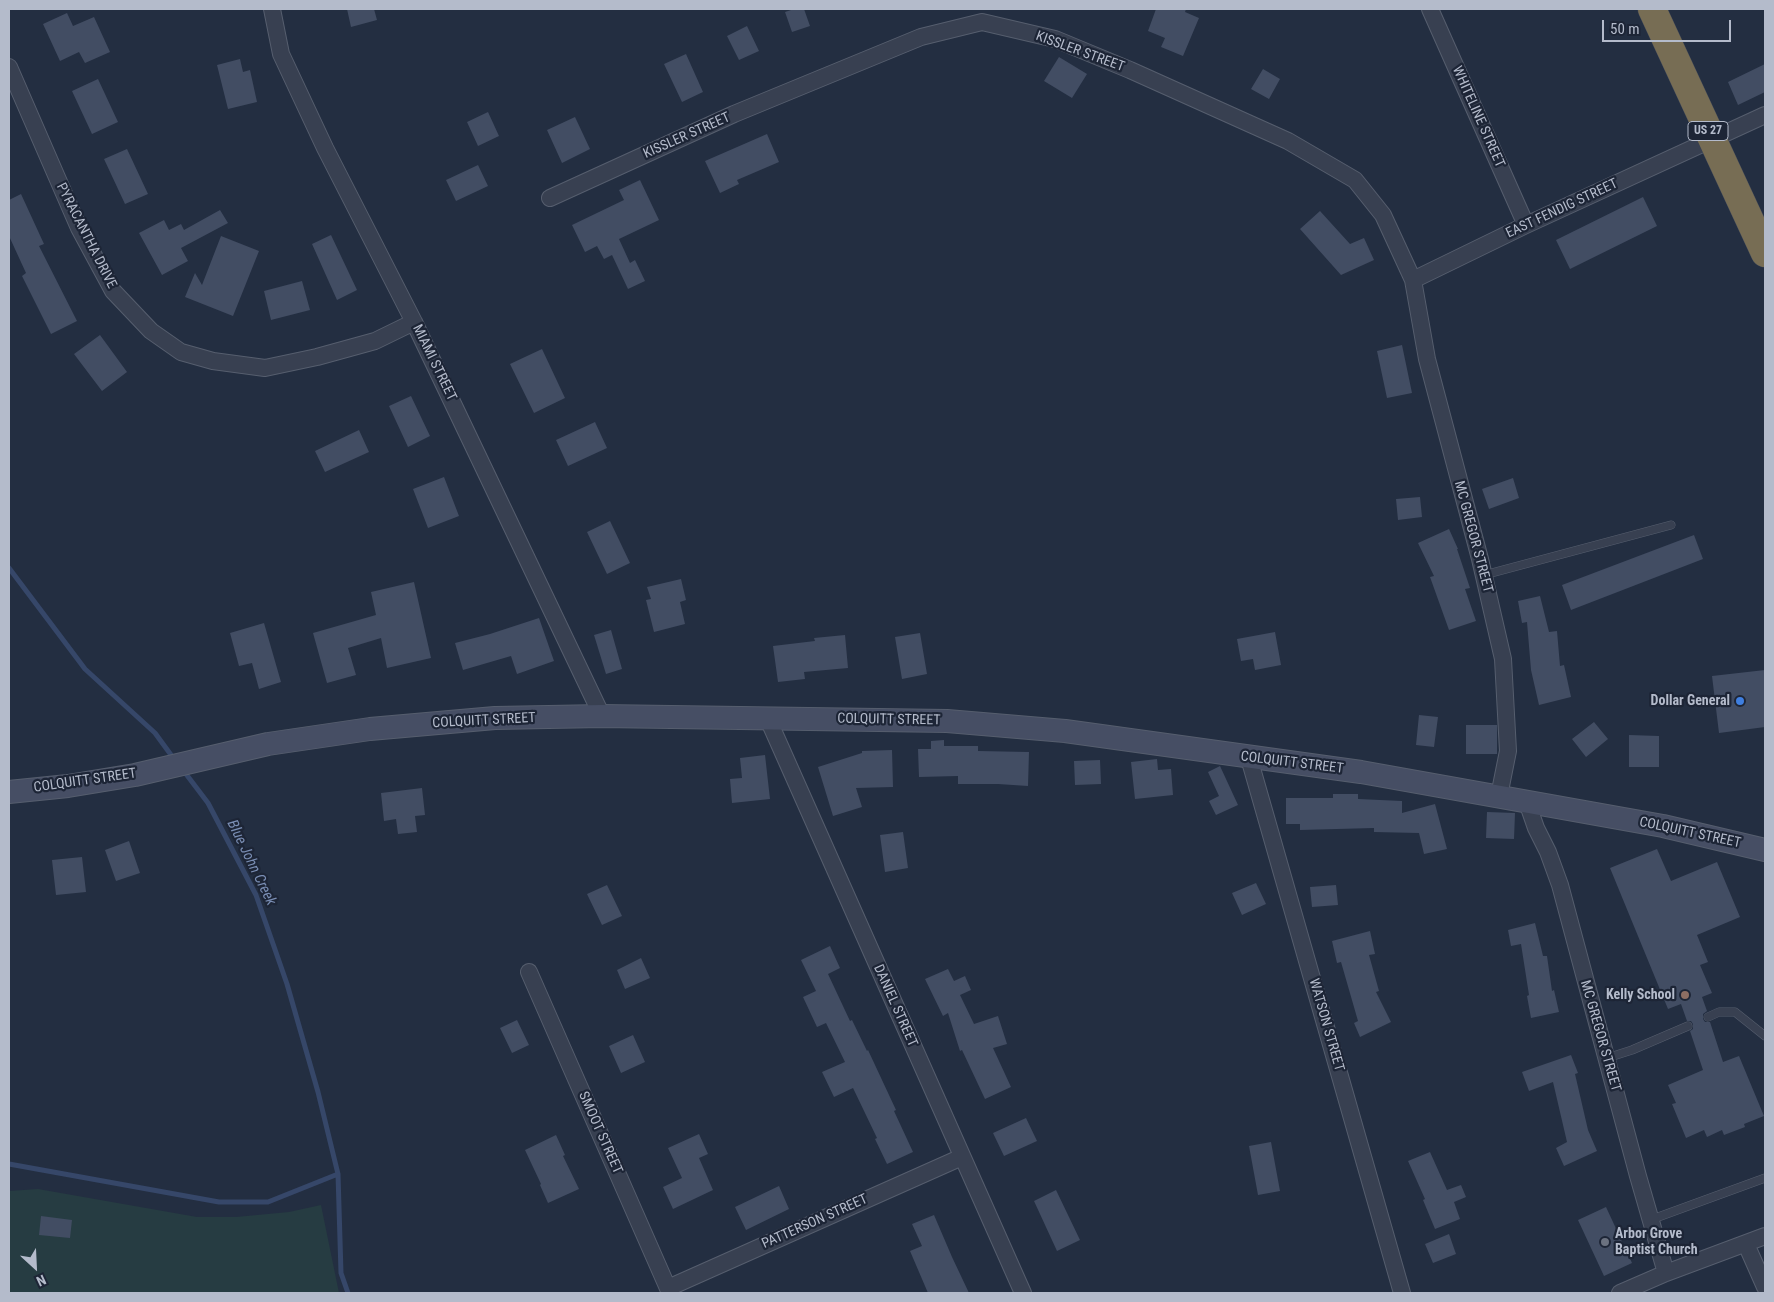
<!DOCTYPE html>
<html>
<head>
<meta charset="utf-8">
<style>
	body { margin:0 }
	#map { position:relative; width:1774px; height:1302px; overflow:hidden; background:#232e41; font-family:"Roboto Condensed",sans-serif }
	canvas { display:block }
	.frame { position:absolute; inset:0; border:10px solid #b4bbcb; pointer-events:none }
	.north { position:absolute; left:10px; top:1242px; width:50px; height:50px; -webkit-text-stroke:4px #1d2536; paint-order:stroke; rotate:155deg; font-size:14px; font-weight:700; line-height:20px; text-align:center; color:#b4bbcb }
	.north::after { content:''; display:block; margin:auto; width:18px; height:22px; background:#b4bbcb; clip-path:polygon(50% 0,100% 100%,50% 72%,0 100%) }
	.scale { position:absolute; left:1602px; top:20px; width:129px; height:22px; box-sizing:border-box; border:2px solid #b4bbcb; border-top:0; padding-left:6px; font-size:15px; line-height:18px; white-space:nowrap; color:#b4bbcb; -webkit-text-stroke:4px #1d2536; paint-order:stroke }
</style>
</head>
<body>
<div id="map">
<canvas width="1774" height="1302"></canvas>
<div class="frame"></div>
<div class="north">N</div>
<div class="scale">50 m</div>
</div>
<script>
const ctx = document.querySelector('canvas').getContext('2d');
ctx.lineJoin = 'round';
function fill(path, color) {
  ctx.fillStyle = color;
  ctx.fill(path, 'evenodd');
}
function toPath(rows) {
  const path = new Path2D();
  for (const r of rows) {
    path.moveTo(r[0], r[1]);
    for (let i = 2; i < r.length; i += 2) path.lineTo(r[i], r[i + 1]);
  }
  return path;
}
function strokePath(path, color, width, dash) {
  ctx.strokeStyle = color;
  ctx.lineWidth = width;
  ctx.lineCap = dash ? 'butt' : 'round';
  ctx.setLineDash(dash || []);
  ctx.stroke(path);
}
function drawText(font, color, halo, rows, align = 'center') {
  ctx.font = font + ' "Roboto Condensed",sans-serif';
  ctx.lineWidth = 4.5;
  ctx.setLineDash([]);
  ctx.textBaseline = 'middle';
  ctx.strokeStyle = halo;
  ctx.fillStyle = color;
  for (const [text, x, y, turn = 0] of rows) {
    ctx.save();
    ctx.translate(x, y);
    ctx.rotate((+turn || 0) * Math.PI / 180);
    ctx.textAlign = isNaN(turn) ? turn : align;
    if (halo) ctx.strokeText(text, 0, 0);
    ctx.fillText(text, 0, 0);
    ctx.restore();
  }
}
fill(toPath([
	[38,1189,197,1217,236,1217,289,1212,321,1205,339,1293,9,1293,9,1191]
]), '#263c42');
strokePath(toPath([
	[9,568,85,669,155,733,174,759],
	[183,770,208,803,256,895,287,984,318,1092,338,1174,341,1273,348,1293],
	[9,1164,219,1202,268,1202,338,1174]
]), '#364769', 5);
fill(toPath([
	[347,9,374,9,377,20,351,27],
	[794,9,804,9,810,26,792,32,785,12],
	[1156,9,1186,9,1185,12,1199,18,1183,56,1161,47,1165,38,1148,31],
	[67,13,73,26,94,17,110,52,85,63,79,52,60,61,43,24],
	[747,26,759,51,739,60,727,36],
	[686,54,703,92,682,102,664,64],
	[1059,57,1087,74,1072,98,1044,81],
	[240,59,243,72,250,70,257,102,228,109,217,65],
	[1765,64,1765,92,1738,105,1728,82],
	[1263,69,1280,79,1269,99,1251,89],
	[98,79,118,122,92,134,72,91],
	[488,112,499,136,478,146,467,122],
	[575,117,590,149,562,163,547,130],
	[767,134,779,162,737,180,739,184,720,193,705,161],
	[127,149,148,194,125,204,104,159],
	[478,165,488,186,456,201,446,180],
	[640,180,659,220,619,239,630,263,635,260,645,281,628,289,612,255,604,259,597,246,585,252,572,225,624,200,619,190],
	[21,194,44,244,39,246,77,321,51,334,22,276,26,273,9,236,9,200],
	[1643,197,1657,226,1570,269,1556,240],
	[220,210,228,223,181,248,188,261,162,275,139,233,164,220,169,230,181,224,184,230],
	[1320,211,1350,244,1364,238,1374,260,1341,275,1300,229],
	[331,235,357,290,337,300,312,244],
	[221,236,259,251,233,316,185,297,195,273,202,285],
	[302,281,310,310,271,320,264,291],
	[100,335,127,372,102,391,74,354],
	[1402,345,1412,393,1387,398,1377,351],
	[542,349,565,398,534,413,510,364],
	[411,396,430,436,408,447,389,406],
	[595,422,607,448,568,466,556,440],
	[359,430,369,452,325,472,315,451],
	[444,477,459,516,428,528,413,489],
	[1513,478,1519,498,1489,509,1482,489],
	[1420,497,1422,517,1398,520,1396,499],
	[610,521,630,563,607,574,587,532],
	[1449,529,1458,549,1457,549,1470,588,1465,589,1476,621,1449,630,1430,577,1434,576,1418,543],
	[1694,535,1703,559,1571,610,1562,585],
	[681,579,686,600,680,602,685,624,654,632,646,600,651,599,647,587],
	[414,582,431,658,387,668,381,638,348,648,356,675,327,683,313,633,376,615,371,592],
	[1540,596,1549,632,1557,631,1560,666,1564,665,1571,697,1539,705,1531,670,1527,622,1522,623,1518,601],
	[539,618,554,661,517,674,511,656,463,670,455,643,490,634],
	[264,623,281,682,259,689,252,663,239,666,230,633],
	[611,630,622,669,606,674,594,635],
	[1275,632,1281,665,1255,670,1253,659,1241,661,1237,639],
	[920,633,927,674,902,679,895,637],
	[845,635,848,668,804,672,805,679,778,682,773,646,815,641,814,638],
	[1765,670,1765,727,1719,733,1712,676],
	[1419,715,1438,717,1434,747,1416,745],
	[1594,722,1608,739,1586,757,1572,739],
	[1466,725,1497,725,1497,754,1466,754],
	[1629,735,1659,736,1659,767,1629,767],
	[944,740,944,746,978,746,978,751,1029,752,1028,786,998,784,958,784,958,776,919,777,918,749,931,749,931,741],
	[892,750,893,787,856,788,862,807,833,816,818,767,862,753,862,751],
	[765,755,770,799,732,803,730,779,742,778,740,758],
	[1157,759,1158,770,1171,769,1173,795,1135,799,1131,762],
	[1100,760,1101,784,1075,785,1074,761],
	[1220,766,1238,805,1216,815,1209,801,1219,796,1208,772],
	[422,788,425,815,415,816,417,832,398,834,396,819,384,821,381,793],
	[1333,794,1358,794,1358,799,1402,801,1402,813,1435,804,1447,849,1424,854,1419,833,1374,832,1374,828,1300,830,1300,824,1286,824,1286,798,1333,798],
	[1487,812,1515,813,1514,839,1486,838],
	[903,832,908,868,885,872,880,835],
	[129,841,140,873,116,881,105,850],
	[1657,849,1671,881,1717,862,1740,917,1697,935,1708,962,1700,965,1712,993,1702,997,1707,1011,1703,1014,1703,1019,1705,1022,1710,1022,1723,1062,1739,1056,1764,1116,1744,1124,1745,1127,1724,1135,1722,1130,1707,1137,1704,1130,1686,1138,1672,1104,1676,1103,1668,1085,1703,1070,1690,1031,1693,1029,1693,1024,1691,1021,1687,1021,1681,1004,1668,1009,1610,868],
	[82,857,86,892,56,895,52,860],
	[1256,883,1266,904,1242,915,1232,893],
	[607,885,622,916,602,925,587,894],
	[1336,885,1338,905,1312,907,1310,887],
	[1535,923,1543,956,1547,956,1552,991,1554,990,1559,1012,1531,1018,1527,996,1529,995,1521,944,1511,946,1508,930],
	[1370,931,1375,954,1369,955,1379,991,1376,992,1391,1022,1360,1037,1354,1023,1358,1021,1341,962,1337,963,1332,941],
	[830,946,840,968,828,974,850,1021,852,1020,867,1051,868,1050,896,1110,894,1111,913,1152,887,1164,875,1139,877,1138,853,1088,834,1097,822,1072,845,1062,826,1023,817,1027,803,997,816,991,801,960],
	[641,958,650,978,625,989,617,970],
	[948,969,954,981,965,976,971,990,960,995,974,1024,998,1016,1007,1044,993,1048,1011,1087,985,1099,962,1050,960,1051,948,1013,943,1016,925,979],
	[517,1020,529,1045,512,1053,500,1028],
	[633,1035,645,1062,621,1073,609,1046],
	[1571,1055,1578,1073,1575,1074,1588,1130,1597,1151,1564,1166,1556,1148,1567,1142,1553,1082,1529,1091,1522,1072],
	[1026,1118,1037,1141,1004,1156,993,1133],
	[699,1134,708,1154,699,1158,713,1190,673,1209,663,1187,682,1178,668,1148],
	[556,1135,565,1155,563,1156,579,1189,548,1203,540,1185,541,1184,525,1150],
	[1271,1142,1280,1191,1258,1195,1249,1146],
	[1430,1152,1447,1190,1461,1185,1466,1197,1454,1202,1460,1219,1435,1229,1423,1200,1425,1199,1408,1161],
	[779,1186,789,1209,746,1230,735,1207],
	[1056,1190,1080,1240,1057,1251,1034,1201],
	[1606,1207,1632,1263,1604,1276,1578,1220],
	[934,1215,952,1257,969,1293,928,1293,910,1251,922,1246,912,1224],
	[41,1216,72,1220,70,1238,39,1235],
	[1449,1234,1456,1254,1433,1263,1425,1244]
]), '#424d63');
const lane = toPath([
	[1484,575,1671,525],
	[1708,1017,1719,1012,1735,1012,1765,1036],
	[1607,1058,1632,1050,1688,1026],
	[1650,1220,1765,1178]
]);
const street = toPath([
	[272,9,281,54,325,148,414,322,602,716],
	[1430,9,1526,225],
	[9,67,79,228,113,291,151,331,181,352,213,361,265,368,317,357,375,341,414,322],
	[550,198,734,114,921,37,982,22,1055,39,1130,70,1288,141,1355,180,1383,215,1413,280,1427,359,1480,559,1503,659,1508,751,1499,796],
	[1413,280,1526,225,1765,115],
	[768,719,1023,1293],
	[1249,758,1402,1293],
	[1527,802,1536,828,1548,852,1560,885,1638,1176,1666,1273],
	[529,972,670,1293],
	[1746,1244,1765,1287],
	[668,1288,962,1157],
	[1620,1293,1666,1273,1765,1236]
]);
const secondary = toPath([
	[9,792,68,786,135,775,268,744,370,729,495,718,602,716,947,721,1065,731,1361,772,1663,826,1765,850]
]);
const highway = toPath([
	[1652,9,1765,253]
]);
strokePath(lane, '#565e6e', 9);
strokePath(street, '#565e6e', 18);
strokePath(secondary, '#565e6e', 24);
strokePath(highway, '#404858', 29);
strokePath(lane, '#384051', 8);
strokePath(street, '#384051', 16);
strokePath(secondary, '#464e64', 22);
strokePath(highway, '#776d54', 28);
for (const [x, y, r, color] of [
	[1740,701,5,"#3f7fe0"],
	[1685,995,5,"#8d6e63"],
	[1605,1242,5,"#6b7280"]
]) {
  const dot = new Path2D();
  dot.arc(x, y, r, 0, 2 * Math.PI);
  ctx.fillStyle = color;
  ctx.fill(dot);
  strokePath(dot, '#1d2536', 2);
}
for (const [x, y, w] of [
	[1708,131,40]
]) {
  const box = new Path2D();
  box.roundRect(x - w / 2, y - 9.5, w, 19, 4);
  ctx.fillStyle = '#1d2536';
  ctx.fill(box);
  strokePath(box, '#b4bbcb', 1);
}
drawText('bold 12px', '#b4bbcb', null, [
	["US 27",1708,131]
]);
drawText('14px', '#b4bbcb', '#1d2536', [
	["KISSLER STREET",1080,52,20],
	["WHITELINE STREET",1478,117,66],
	["KISSLER STREET",687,136,-24],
	["EAST FENDIG STREET",1562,209,-25],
	["PYRACANTHA DRIVE",86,236,63],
	["MIAMI STREET",434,363,64],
	["MC GREGOR STREET",1473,537,75],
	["COLQUITT STREET",889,720,1],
	["COLQUITT STREET",484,721,-3],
	["COLQUITT STREET",1292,763,7],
	["COLQUITT STREET",85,781,-8],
	["COLQUITT STREET",1690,833,12],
	["DANIEL STREET",895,1006,66],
	["WATSON STREET",1326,1025,74],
	["MC GREGOR STREET",1600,1036,74],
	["SMOOT STREET",600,1133,66],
	["PATTERSON STREET",815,1222,-24]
]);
drawText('bold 14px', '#b4bbcb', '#1d2536', [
	["Dollar General",1730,701],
	["Kelly School",1675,995],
	["Arbor Grove",1615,1234,"left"],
	["Baptist Church",1615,1250,"left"]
], 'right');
drawText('italic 15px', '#7a8eb4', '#1d2536', [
	["Blue John Creek",251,863,64]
]);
</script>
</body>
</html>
